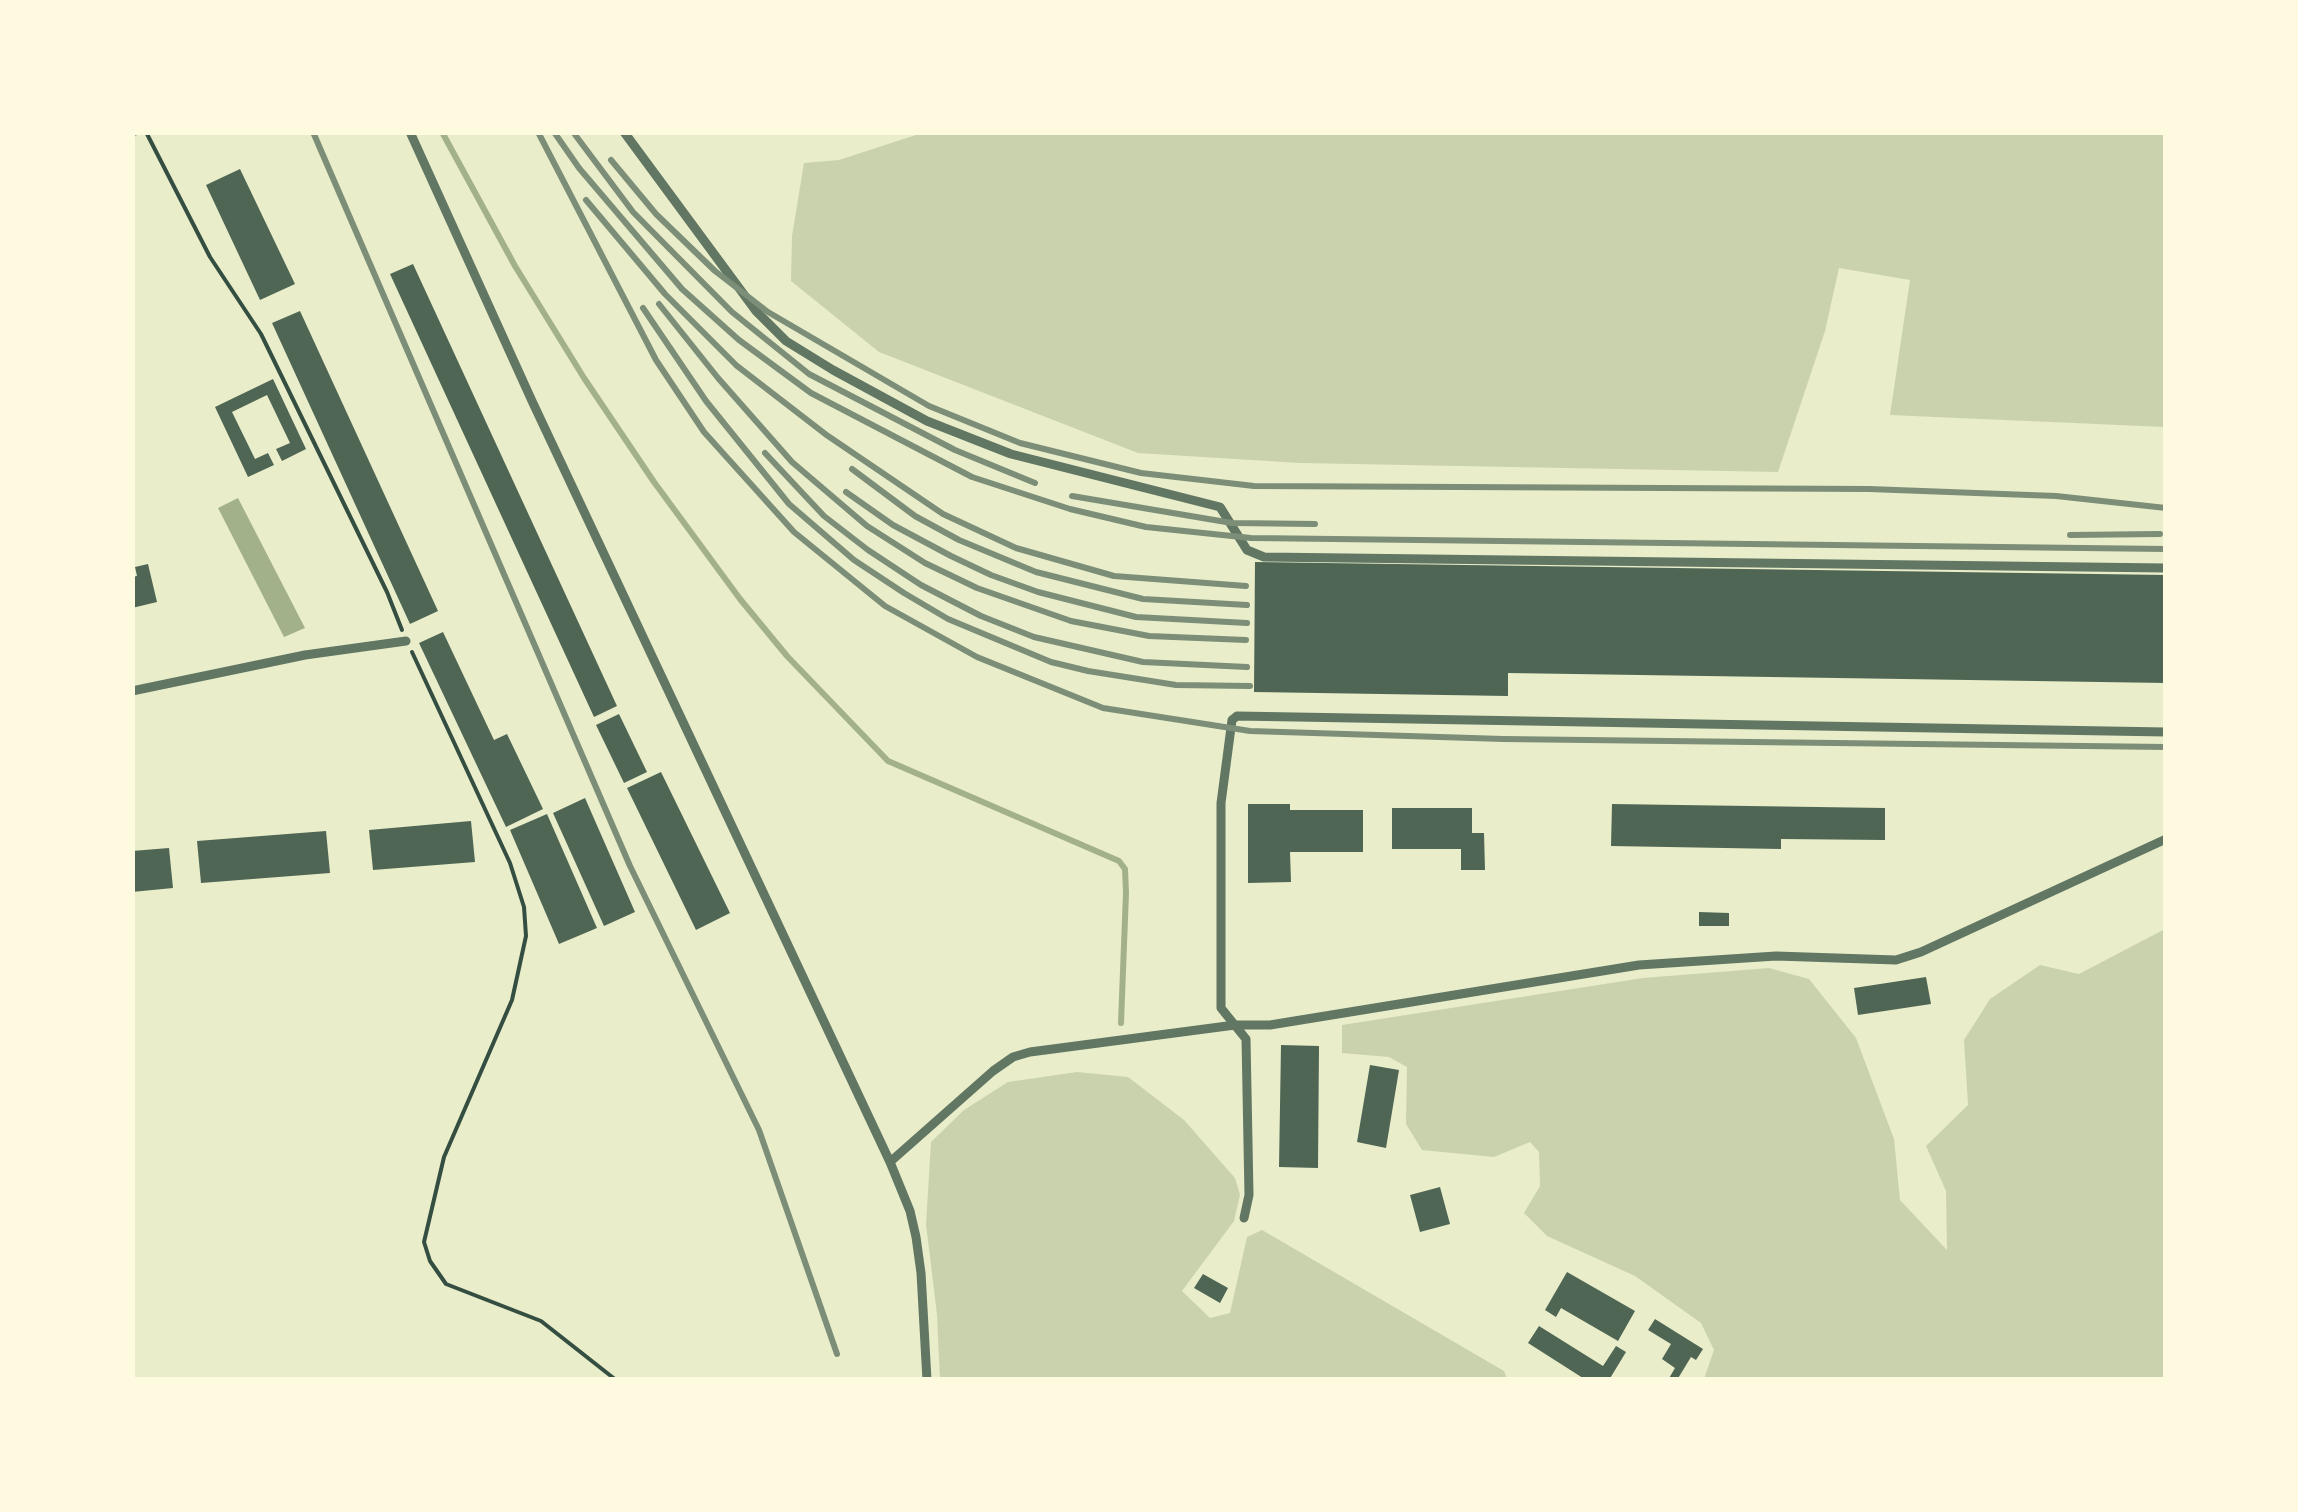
<!DOCTYPE html>
<html>
<head>
<meta charset="utf-8">
<style>
	body { margin:0 }
	#map { position:relative; width:2298px; height:1512px; overflow:hidden; background:#e9edc9; font-family:"Space Grotesk",sans-serif }
	canvas { display:block }
	.frame { position:absolute; inset:0; border:135px solid #fefae0; pointer-events:none }
</style>
</head>
<body>
<div id="map">
<canvas width="2298" height="1512"></canvas>
<div class="frame"></div>
</div>
<script>
const ctx = document.querySelector('canvas').getContext('2d');
ctx.lineJoin = 'round';
function fill(path, color) {
  ctx.fillStyle = color;
  ctx.fill(path, 'evenodd');
}
function toPath(rows) {
  const path = new Path2D();
  for (const r of rows) {
    path.moveTo(r[0], r[1]);
    for (let i = 2; i < r.length; i += 2) path.lineTo(r[i], r[i + 1]);
  }
  return path;
}
function strokePath(path, color, width, dash) {
  ctx.strokeStyle = color;
  ctx.lineWidth = width;
  ctx.lineCap = dash ? 'butt' : 'round';
  ctx.setLineDash(dash || []);
  ctx.stroke(path);
}
fill(toPath([
	[922,133,2165,133,2165,427,1890,415,1910,280,1839,268,1825,331,1778,472,1300,463,1138,453,879,352,791,281,792,236,804,163,839,160],
	[2165,929,2165,1379,1704,1379,1714,1350,1701,1323,1635,1276,1547,1236,1524,1213,1540,1186,1539,1152,1530,1142,1494,1157,1422,1150,1406,1124,1407,1067,1389,1057,1342,1053,1342,1025,1643,978,1769,968,1809,979,1856,1038,1894,1139,1900,1200,1947,1250,1946,1191,1926,1146,1968,1105,1964,1040,1990,999,2040,965,2079,974],
	[1077,1072,1128,1077,1184,1120,1235,1178,1240,1195,1234,1221,1182,1291,1210,1318,1230,1313,1247,1237,1262,1230,1504,1371,1507,1379,940,1379,937,1315,926,1224,931,1142,964,1110,1008,1082]
]), '#cad2ad');
fill(toPath([
	[238,498,305,628,284,637,218,508]
]), '#a3b18a');
strokePath(toPath([
	[442,132,515,266,584,378,654,482,740,599,787,656,888,761,1119,861,1125,869,1126,893,1121,1023],
	[132,135,136,132]
]), '#a3b18a', 6);
fill(toPath([
	[240,169,295,284,260,300,206,185],
	[413,264,617,706,594,717,390,274],
	[300,311,438,611,410,624,272,323],
	[273,379,306,449,282,461,276,449,290,443,267,395,232,412,255,459,268,453,274,465,248,477,215,407],
	[1255,562,2166,575,2166,683,1508,673,1508,696,1254,692],
	[148,564,157,602,132,608,132,577,137,576,135,567],
	[443,632,494,740,507,734,543,809,506,827,419,643],
	[619,714,647,772,624,783,596,725],
	[661,772,730,913,696,930,627,788],
	[585,798,635,912,604,926,553,813],
	[1248,804,1290,804,1290,810,1363,810,1363,852,1290,852,1291,882,1248,883],
	[1612,804,1885,808,1885,840,1781,839,1781,849,1611,846],
	[1392,808,1472,808,1472,833,1484,833,1485,870,1461,870,1461,849,1392,849],
	[547,814,597,928,559,944,510,830],
	[471,821,475,862,373,870,369,830],
	[326,831,330,873,201,883,197,841],
	[169,848,173,888,132,892,132,851],
	[1699,912,1729,913,1729,926,1699,926],
	[1926,977,1931,1004,1858,1015,1854,988],
	[1281,1045,1319,1046,1318,1168,1279,1167],
	[1370,1065,1399,1070,1386,1148,1357,1142],
	[1440,1187,1450,1224,1420,1232,1410,1195],
	[1567,1272,1635,1311,1618,1341,1561,1308,1556,1317,1545,1310],
	[1203,1274,1228,1288,1220,1303,1194,1288],
	[1655,1319,1703,1349,1696,1360,1691,1357,1677,1380,1668,1380,1675,1368,1662,1359,1671,1344,1648,1330],
	[1539,1326,1603,1366,1616,1346,1626,1352,1609,1380,1586,1380,1528,1343]
]), '#4f6655');
strokePath(toPath([
	[146,132,210,257,261,334,387,592,402,630],
	[412,652,510,863,524,907,526,936,512,1000,444,1157,424,1242,430,1261,446,1284,541,1321,616,1380]
]), '#344e41', 4);
strokePath(toPath([
	[410,132,532,401,890,1162,910,1211,916,1237,921,1273,927,1380],
	[624,132,756,311,786,341,833,370,927,421,1011,454,1220,507,1247,550,1264,557,2166,568],
	[132,691,305,655,406,641],
	[890,1162,993,1071,1013,1057,1030,1052,1235,1025,1270,1025,1639,965,1776,956,1896,960,1921,952,2166,839],
	[1244,1218,1249,1195,1246,1039,1221,1008,1221,803,1232,720,1237,716,2166,732]
]), '#617663', 9);
strokePath(toPath([
	[313,132,630,866,759,1130,837,1354],
	[538,132,656,360,704,432,794,532,885,606,977,657,1103,708,1250,731,1503,739,2166,747],
	[554,132,579,168,682,289,739,340,811,393,972,477,1070,509,1146,527,1251,538,2166,549],
	[573,132,633,212,732,312,809,374,955,450,1035,483],
	[611,160,656,214,715,271,768,312,929,406,1020,443,1141,473,1254,486,1869,489,2056,496,2166,508],
	[586,200,665,294,736,365,828,436,943,514,1016,548,1114,576,1246,586],
	[659,304,718,378,792,462,867,526,925,563,977,588,1071,621,1149,636,1246,640],
	[643,308,706,401,789,504,854,560,904,593,948,619,1051,662,1088,671,1176,685,1250,686],
	[765,453,824,516,868,550,921,585,981,616,1034,637,1143,662,1247,667],
	[852,469,915,516,959,540,1036,572,1143,599,1247,605],
	[846,492,893,525,951,556,991,575,1038,592,1136,617,1247,623],
	[1072,496,1232,523,1315,524],
	[2070,535,2160,534]
]), '#7c8e77', 6);
</script>
</body>
</html>
